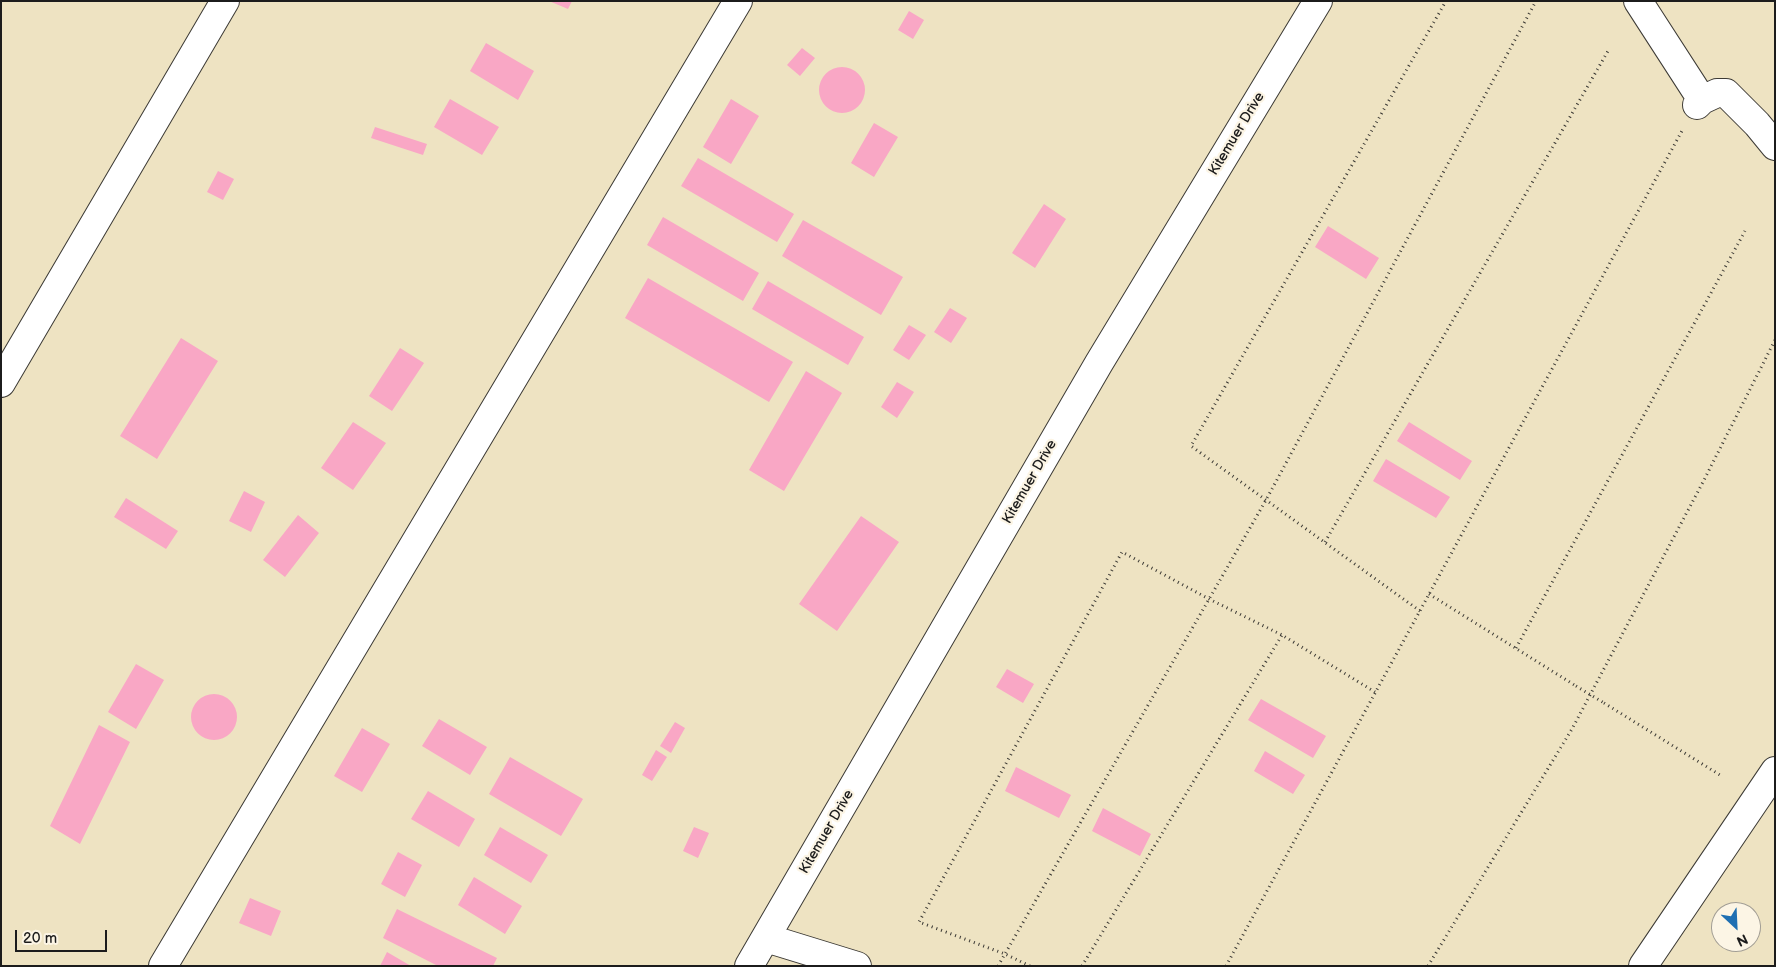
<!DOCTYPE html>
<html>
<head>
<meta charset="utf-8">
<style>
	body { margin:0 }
	#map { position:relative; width:1776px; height:967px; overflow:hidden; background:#eee3c2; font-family:"Balsamiq Sans",sans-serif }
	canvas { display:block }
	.frame { position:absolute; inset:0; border:2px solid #1c1c1c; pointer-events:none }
	.north { position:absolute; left:1711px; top:902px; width:50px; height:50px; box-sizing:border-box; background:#fcf5e5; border:1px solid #a29e95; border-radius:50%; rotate:155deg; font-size:14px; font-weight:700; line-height:20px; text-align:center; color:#1c1c1c }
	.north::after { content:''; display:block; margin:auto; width:18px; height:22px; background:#1f6fb2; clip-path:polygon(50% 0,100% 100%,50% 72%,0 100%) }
	.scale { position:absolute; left:15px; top:930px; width:92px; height:22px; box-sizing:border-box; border:2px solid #1c1c1c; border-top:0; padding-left:6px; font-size:15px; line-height:18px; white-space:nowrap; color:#1c1c1c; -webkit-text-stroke:4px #fcf5e5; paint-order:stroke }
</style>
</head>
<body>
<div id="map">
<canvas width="1776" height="967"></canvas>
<div class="frame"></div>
<div class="north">N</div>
<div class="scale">20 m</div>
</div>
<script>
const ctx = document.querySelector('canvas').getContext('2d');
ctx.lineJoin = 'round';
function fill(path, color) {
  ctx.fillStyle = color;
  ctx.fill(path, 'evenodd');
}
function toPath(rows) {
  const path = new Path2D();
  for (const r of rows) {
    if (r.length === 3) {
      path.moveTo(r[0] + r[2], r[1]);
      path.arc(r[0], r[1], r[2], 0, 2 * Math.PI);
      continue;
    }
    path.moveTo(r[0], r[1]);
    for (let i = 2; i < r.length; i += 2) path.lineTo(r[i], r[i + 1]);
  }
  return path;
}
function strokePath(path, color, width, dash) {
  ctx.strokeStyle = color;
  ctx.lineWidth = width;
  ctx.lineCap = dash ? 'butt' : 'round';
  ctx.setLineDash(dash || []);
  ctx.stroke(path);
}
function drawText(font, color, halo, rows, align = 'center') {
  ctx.font = font + ' "Balsamiq Sans",sans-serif';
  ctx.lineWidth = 4.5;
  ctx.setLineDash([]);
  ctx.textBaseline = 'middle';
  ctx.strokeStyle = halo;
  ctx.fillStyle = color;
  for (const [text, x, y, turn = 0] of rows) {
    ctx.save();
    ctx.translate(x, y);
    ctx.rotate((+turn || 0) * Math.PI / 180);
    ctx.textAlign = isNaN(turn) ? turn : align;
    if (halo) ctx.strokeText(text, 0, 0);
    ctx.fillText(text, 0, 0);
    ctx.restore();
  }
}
fill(toPath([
	[549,1,572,1,568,9],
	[909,11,924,20,913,39,898,30],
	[486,43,534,71,518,100,470,71],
	[802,48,815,58,800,76,787,65],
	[842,90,23],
	[450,99,499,127,482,155,434,127],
	[731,99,759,116,731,164,703,147],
	[874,123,898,137,874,177,851,163],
	[375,127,427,144,423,155,371,138],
	[698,158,794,214,777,242,681,186],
	[218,171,234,179,223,200,207,192],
	[1044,204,1066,219,1035,268,1012,253],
	[663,217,759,273,743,301,647,245],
	[803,220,903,277,881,315,782,256],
	[1328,226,1379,258,1366,279,1315,247],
	[648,278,793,362,769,402,625,318],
	[768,281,864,337,848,365,752,309],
	[950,308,967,318,951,343,934,332],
	[909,325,926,335,909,360,893,350],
	[181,338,218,361,157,459,120,436],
	[400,348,424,363,392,411,369,396],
	[806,371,842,393,784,491,749,470],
	[897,382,914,392,897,418,881,407],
	[353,422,386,443,353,490,321,468],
	[1409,422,1472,461,1460,480,1397,441],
	[1386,459,1450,497,1436,518,1373,481],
	[244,491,265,502,251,532,229,521],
	[126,498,178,531,166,549,114,517],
	[298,515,319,533,285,577,263,560],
	[861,516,899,542,837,631,799,604],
	[136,664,164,680,136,729,108,712],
	[1007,669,1034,684,1023,703,996,687],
	[214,717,23],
	[1261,699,1326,736,1313,758,1248,720],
	[439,719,487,747,470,775,422,746],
	[675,722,685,728,671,753,660,746],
	[99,725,130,742,80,844,50,826],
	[362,728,390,744,362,792,334,776],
	[656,750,667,757,652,781,642,775],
	[1265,751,1305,775,1293,794,1254,771],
	[510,757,583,799,561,836,489,794],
	[1016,767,1071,795,1059,818,1005,791],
	[428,791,475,819,459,847,411,819],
	[1103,808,1151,834,1140,856,1092,831],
	[500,827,548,855,531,883,484,855],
	[694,827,709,833,698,858,683,851],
	[398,852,422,865,405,897,381,884],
	[474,877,522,906,505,934,458,905],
	[250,898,281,911,271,936,239,923],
	[397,909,497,958,493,966,438,966,383,938],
	[387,952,411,966,380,966]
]), '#f9a7c5');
const minor = toPath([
	[1638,1,1702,100],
	[1697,105,1702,100,1717,93,1726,93,1757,124,1775,146],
	[1,383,225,1],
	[766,938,857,966],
	[163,966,738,1],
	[749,966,1099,363,1318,1],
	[1643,966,1775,771]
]);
strokePath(minor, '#3c3a35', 30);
strokePath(toPath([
	[1325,542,1608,51],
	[1429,594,1576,686],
	[1420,611,1191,446,1446,1],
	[1516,648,1745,231],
	[1604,703,1720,775],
	[998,966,1266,500,1536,1],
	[1030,966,1005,954,919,922,1122,552,1209,599,1282,635,1375,692],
	[1082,966,1282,635],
	[1226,966,1683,129],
	[1428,966,1572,729,1703,482,1775,340]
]), '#3c3a35', 3, [1, 4]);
strokePath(minor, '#fff', 28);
strokePath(toPath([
	[1576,686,1604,703]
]), '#3c3a35', 3, [1, 4]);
drawText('14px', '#1c1c1c', '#fcf5e5', [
	["Kitemuer Drive",1237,134,-59],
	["Kitemuer Drive",1030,482,-60],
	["Kitemuer Drive",827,832,-60]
]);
</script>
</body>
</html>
